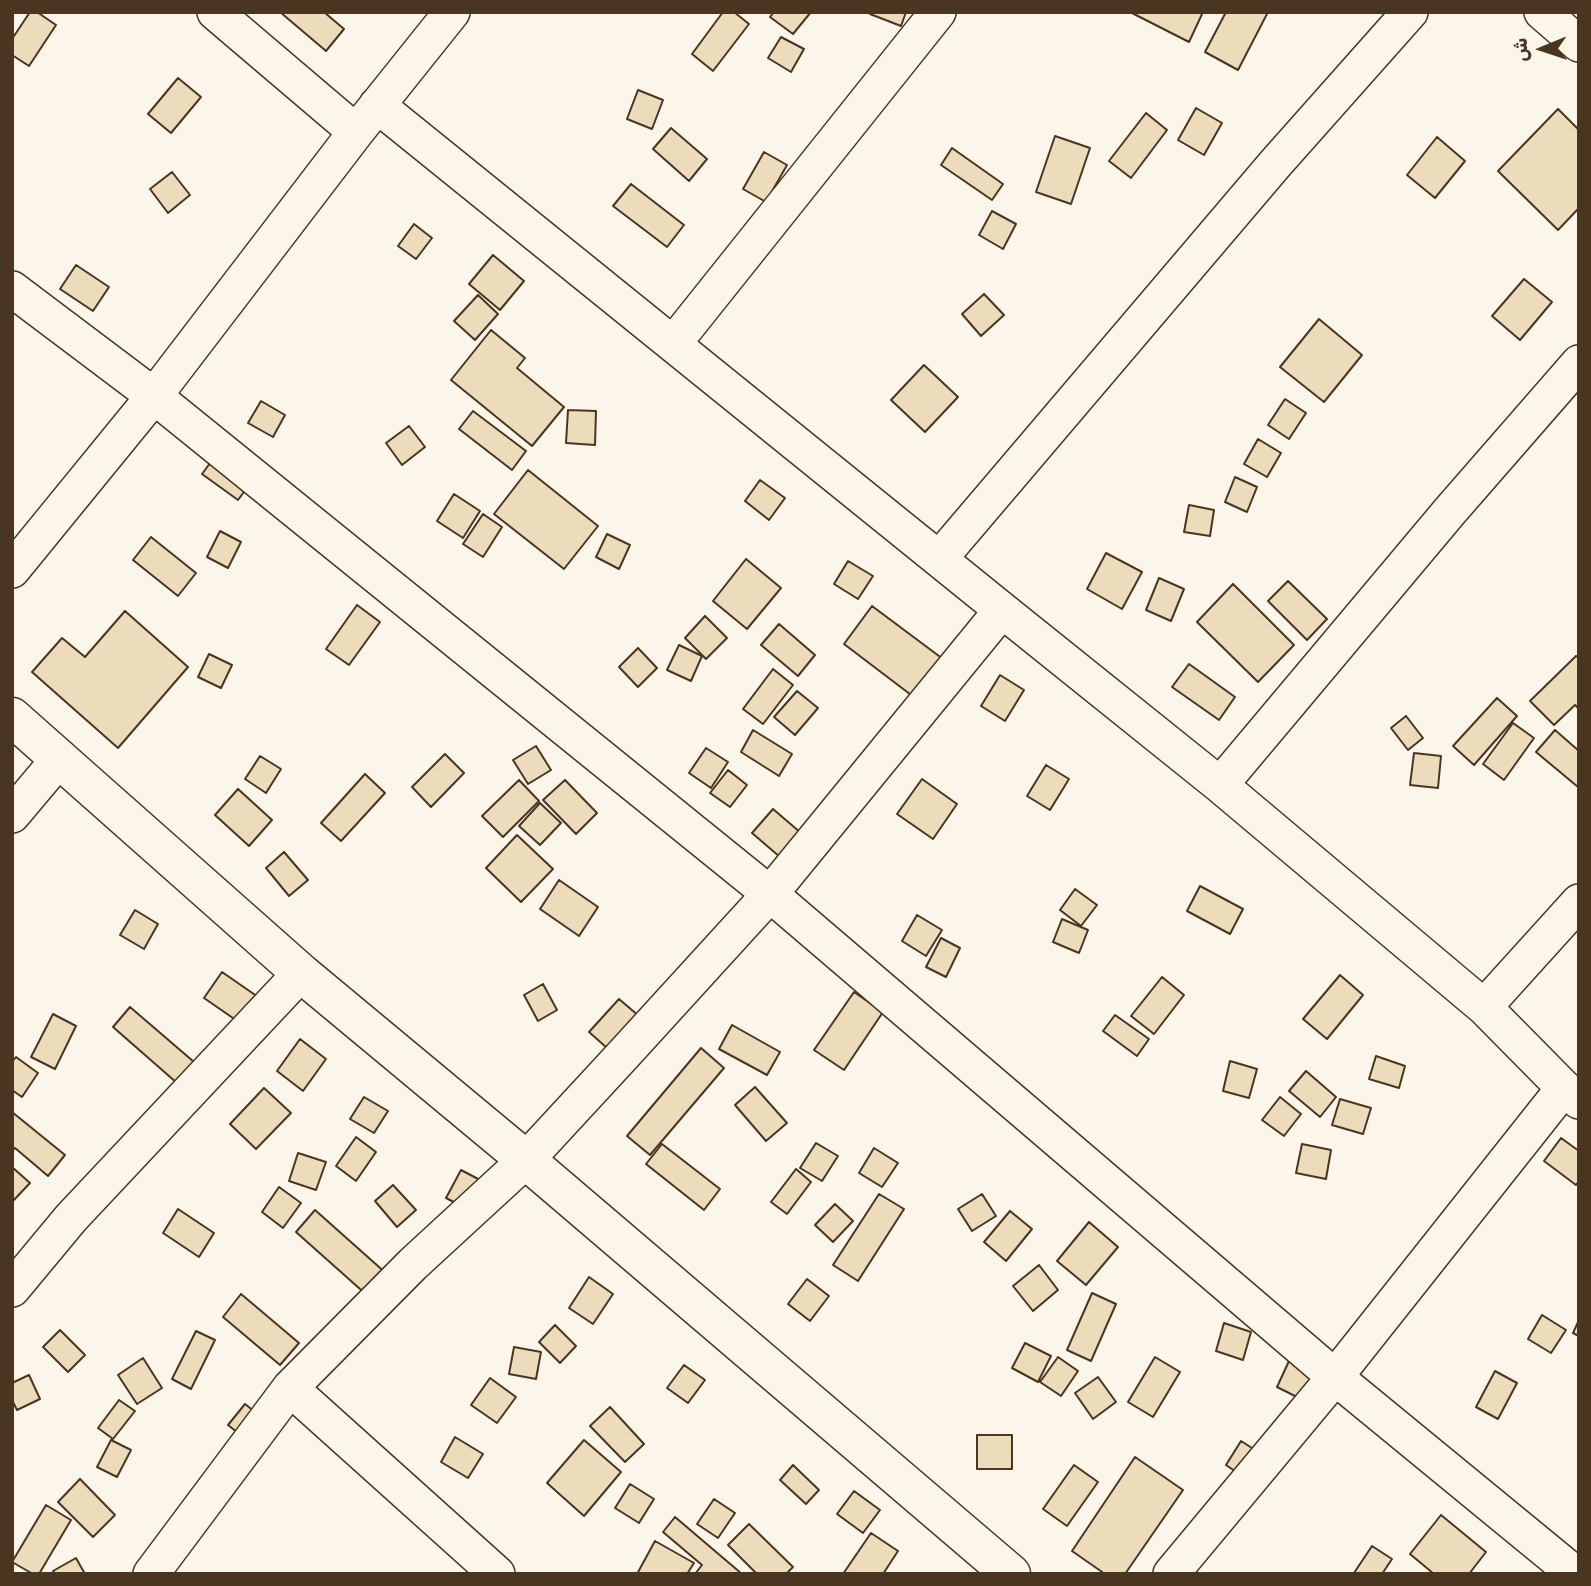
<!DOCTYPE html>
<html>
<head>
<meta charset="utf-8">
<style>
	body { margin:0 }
	#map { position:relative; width:1591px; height:1586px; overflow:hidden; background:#fbf6e9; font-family:Rubik,Vazirmatn,sans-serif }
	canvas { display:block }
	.frame { position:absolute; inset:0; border:14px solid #4a3520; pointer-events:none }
	.north { position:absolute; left:1507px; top:14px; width:70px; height:70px; -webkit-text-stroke:5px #fbf6e9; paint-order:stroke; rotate:268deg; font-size:19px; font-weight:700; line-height:28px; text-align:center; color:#4a3520 }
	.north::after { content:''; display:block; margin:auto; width:24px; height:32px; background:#4a3520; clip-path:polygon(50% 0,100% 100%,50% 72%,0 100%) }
</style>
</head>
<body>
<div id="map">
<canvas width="1591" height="1586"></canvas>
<div class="frame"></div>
<div class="north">ش</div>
</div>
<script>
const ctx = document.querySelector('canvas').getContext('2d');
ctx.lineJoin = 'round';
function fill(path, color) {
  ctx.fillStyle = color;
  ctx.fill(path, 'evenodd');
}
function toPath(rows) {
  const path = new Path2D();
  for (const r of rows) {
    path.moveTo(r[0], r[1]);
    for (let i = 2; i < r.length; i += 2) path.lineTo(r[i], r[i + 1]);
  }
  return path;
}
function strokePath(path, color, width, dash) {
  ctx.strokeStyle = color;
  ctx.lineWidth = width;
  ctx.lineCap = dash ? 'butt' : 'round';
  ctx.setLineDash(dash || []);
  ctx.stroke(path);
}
const building = toPath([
	[30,12,37,12,56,25,29,66,12,55,12,39,30,12],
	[280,12,324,12,344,29,326,51,280,12],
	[723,12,734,12,749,24,713,71,692,54,723,12],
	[774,12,811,12,793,34,770,17,774,12],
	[871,12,906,12,901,26,870,14,871,12],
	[1130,12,1203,12,1189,42,1130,12],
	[1226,12,1268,12,1238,70,1205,52,1226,12],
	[781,37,804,49,791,72,768,58,781,37],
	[178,78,201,97,171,133,148,114,178,78],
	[638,90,663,100,652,129,627,119,638,90],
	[1196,108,1222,123,1204,155,1178,140,1196,108],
	[1558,109,1579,130,1579,208,1558,230,1498,171,1558,109],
	[1146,113,1167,130,1131,178,1109,161,1146,113],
	[671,128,707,159,689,181,653,149,671,128],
	[1055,136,1090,148,1071,204,1036,192,1055,136],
	[1437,137,1465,161,1435,198,1407,175,1437,137],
	[952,148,1003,184,992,200,941,165,952,148],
	[764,152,787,165,766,202,743,189,764,152],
	[172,172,190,195,168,213,150,189,172,172],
	[631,184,684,225,667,247,613,206,631,184],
	[992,211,1016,224,1003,249,979,235,992,211],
	[414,224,432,238,416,259,398,246,414,224],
	[493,255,524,281,500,310,469,284,493,255],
	[76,265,109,287,93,311,60,289,76,265],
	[1524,279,1552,302,1520,340,1492,316,1524,279],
	[984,294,1004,315,981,336,962,314,984,294],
	[478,295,498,314,475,340,454,321,478,295],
	[1319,319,1362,355,1324,402,1280,367,1319,319],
	[491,330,525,358,517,368,564,407,532,446,451,380,491,330],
	[924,365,958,397,925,432,891,400,924,365],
	[1285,399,1306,413,1289,439,1268,425,1285,399],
	[261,401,285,415,273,437,248,423,261,401],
	[568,410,596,411,595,445,566,443,568,410],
	[473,411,526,451,512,470,459,429,473,411],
	[409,426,425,447,402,465,386,443,409,426],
	[1258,439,1281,453,1267,477,1244,464,1258,439],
	[219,451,255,477,238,500,202,474,219,451],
	[528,470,598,526,564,569,494,514,528,470],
	[1235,477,1257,487,1247,512,1225,502,1235,477],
	[760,480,785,498,769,520,745,501,760,480],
	[454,494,480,511,463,538,437,521,454,494],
	[1189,505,1214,510,1210,536,1184,532,1189,505],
	[483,514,502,527,483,557,463,544,483,514],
	[220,531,241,542,228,568,207,557,220,531],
	[607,534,630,545,619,569,596,557,607,534],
	[151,537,196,573,178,596,133,560,151,537],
	[1106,553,1142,572,1122,609,1087,589,1106,553],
	[746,559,781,588,747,629,713,601,746,559],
	[848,561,873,576,858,599,834,584,848,561],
	[1159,578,1184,589,1171,621,1146,610,1159,578],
	[1288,581,1327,619,1307,640,1268,601,1288,581],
	[1233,584,1294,645,1258,682,1197,622,1233,584],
	[357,605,380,622,349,665,326,649,357,605],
	[872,606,947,662,919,701,844,644,872,606],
	[125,611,188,667,118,748,32,672,62,638,85,657,125,611],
	[705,616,727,638,706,659,685,638,705,616],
	[779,624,815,655,798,676,761,645,779,624],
	[679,645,702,656,691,681,667,670,679,645],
	[638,648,657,668,638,687,619,667,638,648],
	[209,654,232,665,221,688,198,677,209,654],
	[1576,656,1579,658,1579,709,1575,705,1554,725,1530,701,1576,656],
	[1189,664,1235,697,1219,720,1172,687,1189,664],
	[773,669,793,685,763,724,743,709,773,669],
	[1000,675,1024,690,1005,721,981,706,1000,675],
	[797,691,818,708,795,735,774,717,797,691],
	[1497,698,1517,716,1474,765,1453,746,1497,698],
	[1406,716,1423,738,1408,750,1391,728,1406,716],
	[1513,723,1534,738,1504,780,1483,764,1513,723],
	[753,730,792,754,779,776,741,752,753,730],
	[1555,730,1579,751,1578,787,1536,752,1555,730],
	[536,746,551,770,528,784,513,760,536,746],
	[706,748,728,762,711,788,689,773,706,748],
	[1414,753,1441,756,1438,788,1410,785,1414,753],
	[445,754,464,773,431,807,412,787,445,754],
	[260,756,281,769,266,793,245,779,260,756],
	[1046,765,1069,779,1050,810,1027,796,1046,765],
	[728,770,747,785,730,807,710,793,728,770],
	[365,774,385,793,341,841,321,823,365,774],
	[922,779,957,804,933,839,897,814,922,779],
	[519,780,539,801,503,837,482,816,519,780],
	[565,780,597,813,576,834,543,800,565,780],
	[238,789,272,820,249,846,215,815,238,789],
	[540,803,561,823,540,845,519,826,540,803],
	[773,809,808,839,787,863,752,833,773,809],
	[517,835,553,869,521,902,486,868,517,835],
	[284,852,308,880,289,896,266,868,284,852],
	[559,880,598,907,579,936,540,909,559,880],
	[1200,886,1243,909,1230,934,1187,911,1200,886],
	[1075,889,1097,905,1081,926,1060,910,1075,889],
	[135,910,158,924,144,949,120,935,135,910],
	[917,915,942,930,926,956,902,941,917,915],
	[1062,919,1088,930,1079,953,1053,942,1062,919],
	[941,938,960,948,946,977,926,967,941,938],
	[222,972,261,999,243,1025,204,998,222,972],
	[1340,975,1363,995,1327,1039,1303,1019,1340,975],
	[1162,977,1184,995,1154,1034,1131,1016,1162,977],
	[543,984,557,1010,538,1021,524,995,543,984],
	[854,992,883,1012,844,1070,814,1050,854,992],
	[619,999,653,1028,624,1063,589,1032,619,999],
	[130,1007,194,1062,177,1083,113,1027,130,1007],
	[53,1014,76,1026,55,1069,31,1057,53,1014],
	[1115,1015,1149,1039,1137,1056,1103,1031,1115,1015],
	[732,1025,780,1052,767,1075,719,1049,732,1025],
	[300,1039,326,1059,303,1091,277,1071,300,1039],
	[701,1048,724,1068,650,1155,627,1136,701,1048],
	[1376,1056,1405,1066,1399,1088,1369,1079,1376,1056],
	[16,1057,38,1073,22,1097,12,1090,12,1062,16,1057],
	[1230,1061,1257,1069,1249,1098,1223,1091,1230,1061],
	[1306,1071,1336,1097,1320,1117,1289,1091,1306,1071],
	[755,1087,787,1123,766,1141,735,1105,755,1087],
	[264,1088,291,1113,256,1149,230,1124,264,1088],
	[364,1097,388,1111,374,1133,350,1119,364,1097],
	[1280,1097,1301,1114,1284,1136,1262,1120,1280,1097],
	[1340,1099,1371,1108,1363,1134,1332,1125,1340,1099],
	[12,1112,65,1155,48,1176,15,1148,12,1151,12,1112],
	[356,1137,376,1152,356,1181,336,1166,356,1137],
	[1561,1138,1579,1151,1579,1181,1576,1185,1544,1161,1561,1138],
	[816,1143,838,1156,822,1181,800,1168,816,1143],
	[662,1144,720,1189,704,1210,646,1164,662,1144],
	[1302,1144,1331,1150,1326,1179,1296,1173,1302,1144],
	[874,1148,898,1163,882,1187,859,1173,874,1148],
	[298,1153,326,1162,316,1190,289,1181,298,1153],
	[12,1167,30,1183,12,1202,12,1167],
	[796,1169,811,1182,787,1214,771,1202,796,1169],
	[461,1170,484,1182,469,1210,446,1198,461,1170],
	[393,1185,416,1210,397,1227,375,1201,393,1185],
	[279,1187,301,1203,283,1228,262,1212,279,1187],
	[879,1194,904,1209,858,1281,833,1265,879,1194],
	[982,1194,996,1216,972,1231,958,1209,982,1194],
	[835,1204,853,1221,833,1242,815,1225,835,1204],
	[178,1209,214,1233,199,1257,163,1233,178,1209],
	[315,1210,397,1283,378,1305,296,1232,315,1210],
	[1010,1211,1032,1229,1006,1261,984,1242,1010,1211],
	[1089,1222,1118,1247,1086,1285,1057,1261,1089,1222],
	[1039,1265,1058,1290,1033,1311,1013,1286,1039,1265],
	[589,1277,613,1294,593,1324,569,1308,589,1277],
	[807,1279,829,1296,810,1321,788,1304,807,1279],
	[1092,1293,1116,1304,1091,1361,1067,1350,1092,1293],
	[241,1294,299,1343,280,1365,223,1317,241,1294],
	[1542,1315,1566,1330,1551,1353,1528,1339,1542,1315],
	[1579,1320,1579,1336,1573,1333,1579,1320],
	[1224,1323,1251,1332,1243,1360,1216,1351,1224,1323],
	[555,1325,576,1346,560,1363,539,1342,555,1325],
	[60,1330,85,1355,68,1372,43,1347,60,1330],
	[196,1331,215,1340,191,1389,172,1379,196,1331],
	[1025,1343,1051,1356,1038,1382,1012,1368,1025,1343],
	[514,1347,541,1352,536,1379,509,1374,514,1347],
	[1058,1357,1078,1371,1061,1396,1040,1382,1058,1357],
	[1155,1357,1180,1372,1153,1417,1128,1402,1155,1357],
	[143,1358,162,1388,137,1404,118,1375,143,1358],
	[1289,1361,1315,1374,1303,1400,1277,1387,1289,1361],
	[684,1365,705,1380,688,1403,667,1388,684,1365],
	[1495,1371,1517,1383,1498,1419,1476,1407,1495,1371],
	[29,1375,40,1399,17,1410,12,1400,12,1383,29,1375],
	[1098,1377,1116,1402,1093,1419,1075,1393,1098,1377],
	[490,1378,516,1397,497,1423,471,1405,490,1378],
	[119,1400,135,1411,113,1439,98,1428,119,1400],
	[245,1404,269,1423,252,1444,228,1425,245,1404],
	[610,1407,644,1444,625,1462,590,1426,610,1407],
	[977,1435,1012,1435,1012,1469,977,1469,977,1435],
	[455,1437,483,1454,468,1478,441,1462,455,1437],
	[111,1440,131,1450,117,1477,97,1467,111,1440],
	[584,1440,621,1472,584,1516,547,1483,584,1440],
	[1241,1441,1263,1455,1248,1480,1226,1465,1241,1441],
	[1135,1457,1183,1490,1125,1574,1105,1574,1072,1551,1135,1457],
	[793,1465,819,1490,806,1504,780,1480,793,1465],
	[1074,1465,1098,1482,1067,1526,1043,1509,1074,1465],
	[80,1479,115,1515,93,1537,58,1502,80,1479],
	[630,1484,654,1499,639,1523,615,1508,630,1484],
	[854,1491,880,1510,863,1533,837,1514,854,1491],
	[714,1499,735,1513,718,1538,697,1524,714,1499],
	[46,1505,71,1520,39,1574,33,1574,12,1562,46,1505],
	[1441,1515,1486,1552,1469,1574,1434,1574,1410,1554,1441,1515],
	[675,1517,742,1574,695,1574,702,1565,663,1532,675,1517],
	[749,1524,793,1567,786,1574,757,1574,728,1545,749,1524],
	[871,1533,898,1551,883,1574,843,1574,871,1533],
	[655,1541,694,1563,687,1574,637,1574,655,1541],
	[1372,1546,1392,1559,1382,1574,1355,1574,1354,1573,1372,1546],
	[76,1558,85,1574,55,1574,53,1571,76,1558]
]);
fill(building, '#ecdcbc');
strokePath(building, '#4a3520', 2);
const street = toPath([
	[215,12,356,132],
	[1542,12,1579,44],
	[377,105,1002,610,1220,785,1484,1007,1564,1088,1579,1101],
	[12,289,154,396,770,894,1335,1377,1575,1574],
	[673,344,938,12],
	[939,559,1275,164,1410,12],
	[12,570,154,396,356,132,452,12],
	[1220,785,1450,511,1579,363],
	[12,815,60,758],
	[1484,1007,1579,902],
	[12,1289,71,1218,301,973],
	[290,1388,497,1574],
	[151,1574,290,1388,413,1264,526,1160,624,1054,770,894,1002,610],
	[1171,1574,1335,1377,1564,1088]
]);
const secondary = toPath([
	[12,717,301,973,526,1160,1011,1574]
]);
strokePath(street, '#4a3520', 38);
strokePath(secondary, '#4a3520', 41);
strokePath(street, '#fbf6e9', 35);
strokePath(secondary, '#fbf6e9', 38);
</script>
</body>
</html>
